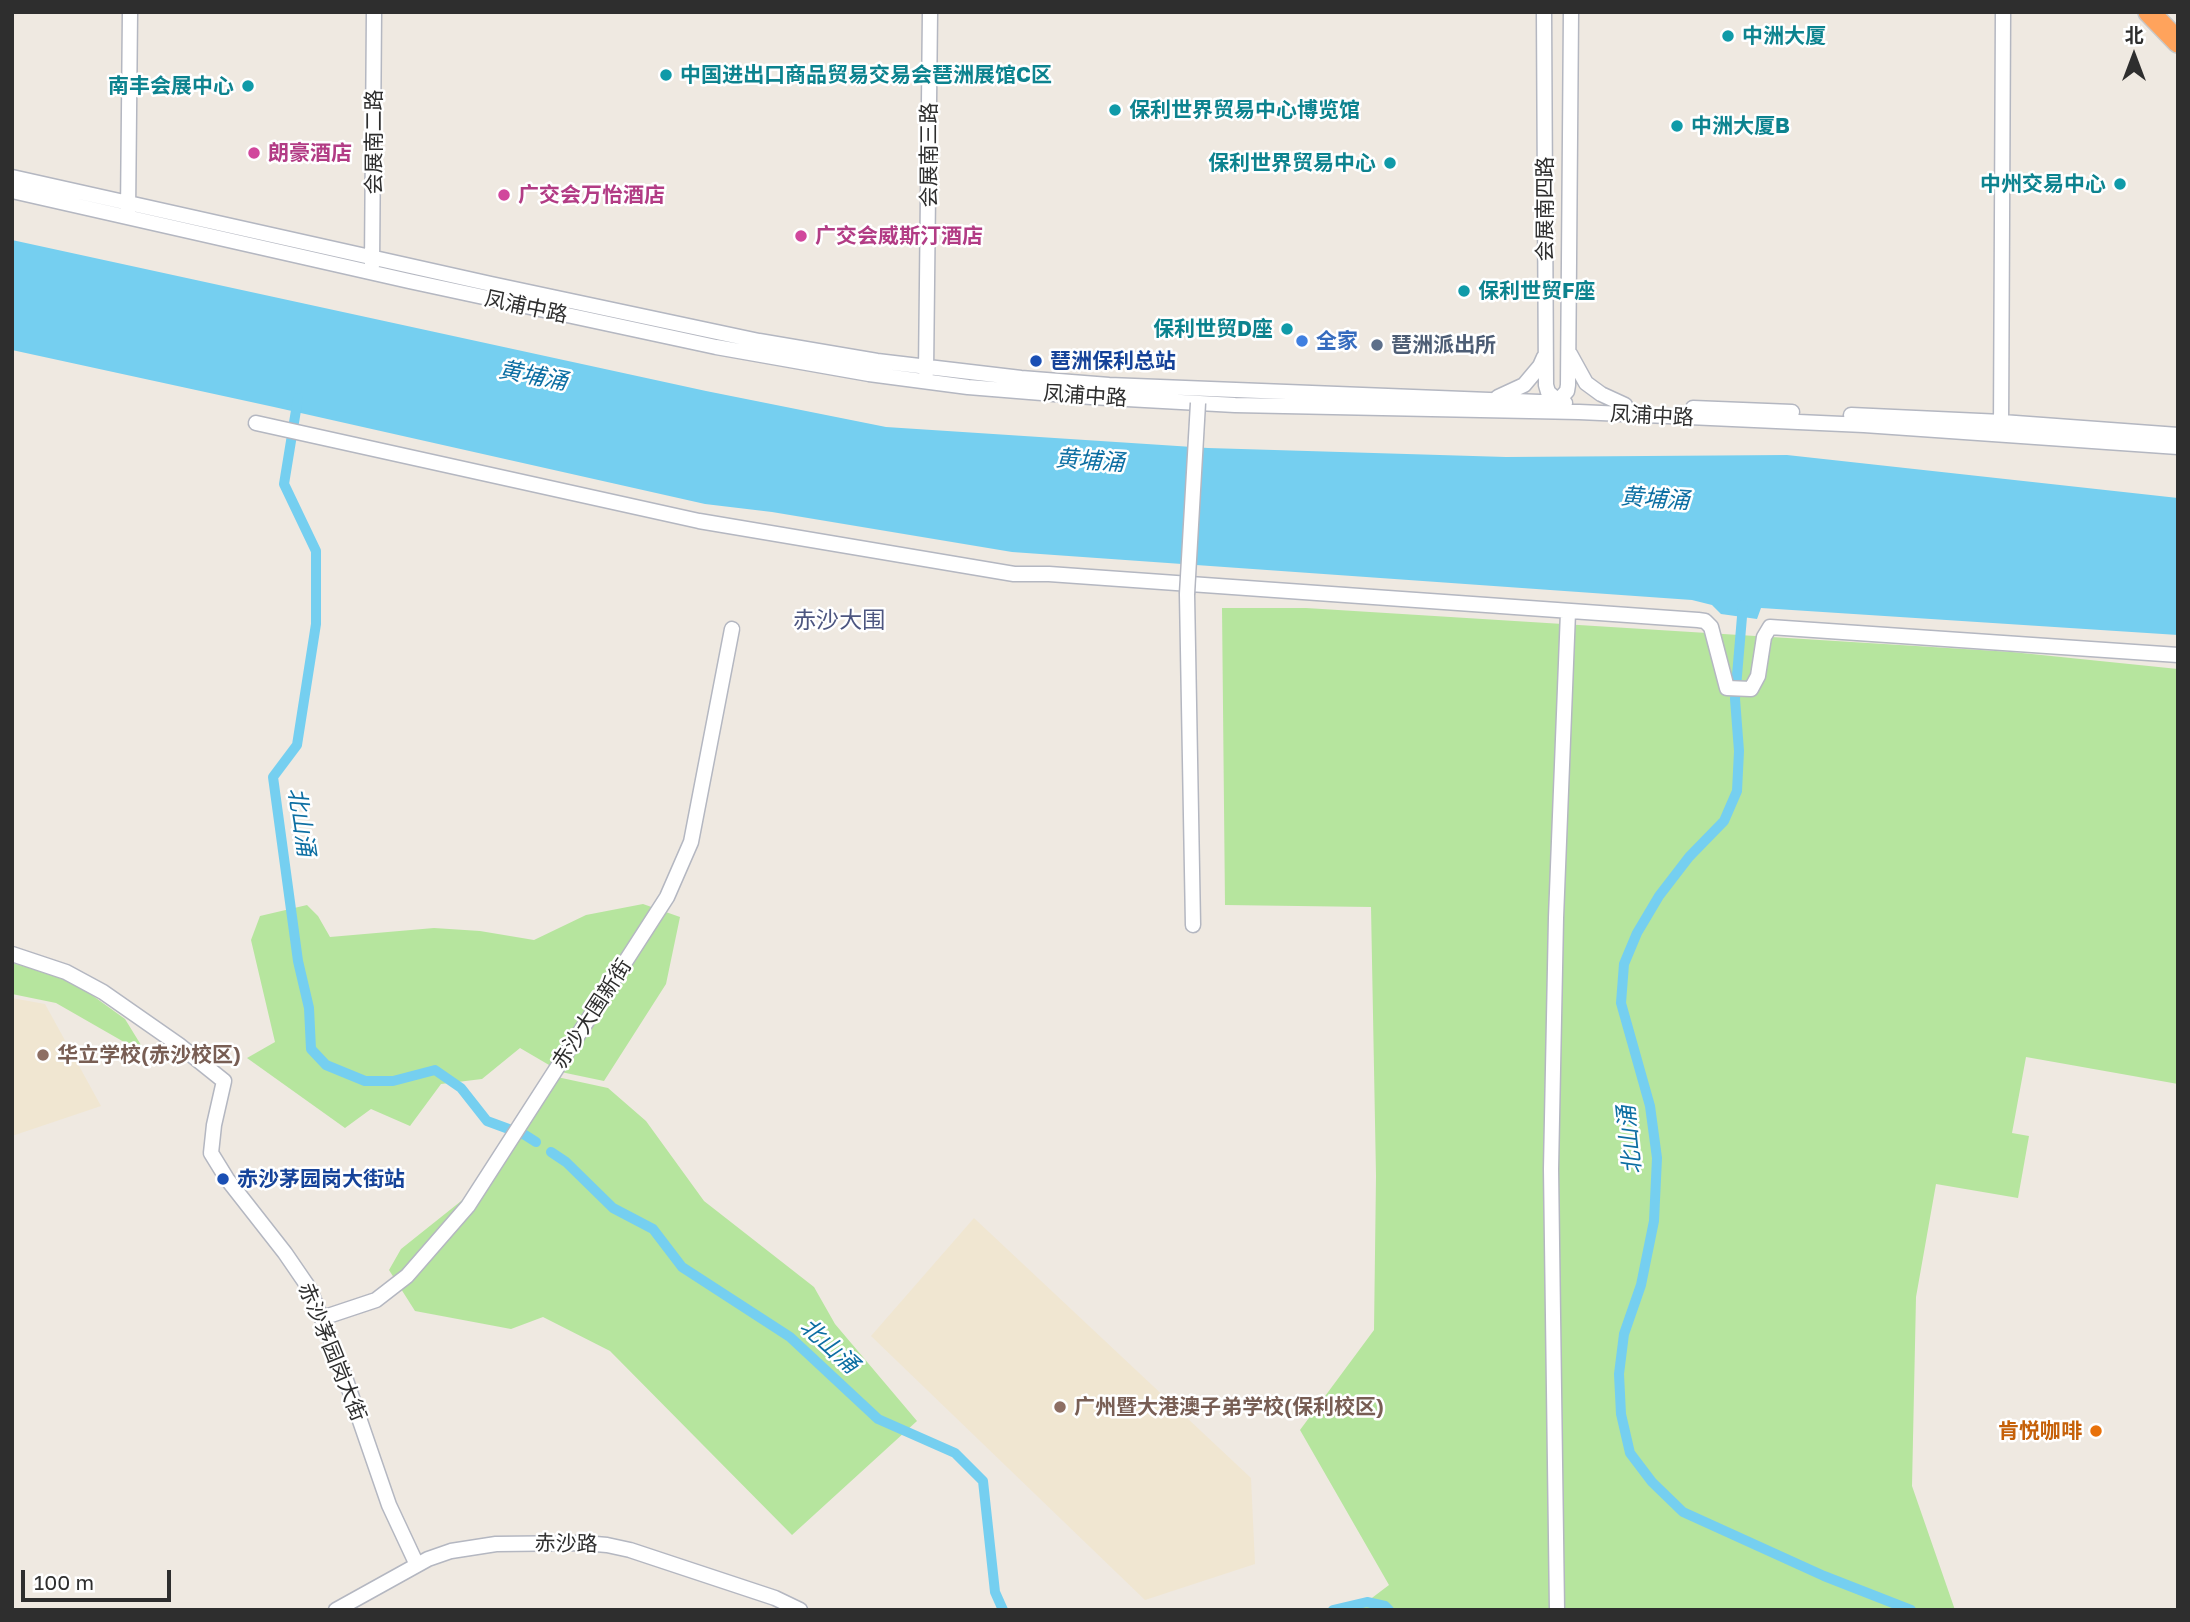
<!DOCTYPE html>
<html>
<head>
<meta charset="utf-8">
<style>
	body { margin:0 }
	#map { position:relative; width:2190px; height:1622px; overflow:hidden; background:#efe9e1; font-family:"Golos Text","Noto Sans SC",sans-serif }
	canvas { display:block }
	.frame { position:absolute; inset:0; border:14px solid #2e2e2e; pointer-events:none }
	.north { position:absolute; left:2099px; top:21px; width:70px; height:70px; -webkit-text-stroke:5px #fff; paint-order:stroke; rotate:0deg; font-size:19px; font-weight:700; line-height:28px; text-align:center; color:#2e2e2e }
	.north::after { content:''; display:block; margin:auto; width:24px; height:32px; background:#2e2e2e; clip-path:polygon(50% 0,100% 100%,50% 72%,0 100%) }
	.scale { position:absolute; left:21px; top:1570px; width:150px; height:32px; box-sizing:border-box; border:4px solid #2e2e2e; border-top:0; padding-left:9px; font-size:21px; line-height:24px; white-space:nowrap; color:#2e2e2e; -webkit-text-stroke:5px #fff; paint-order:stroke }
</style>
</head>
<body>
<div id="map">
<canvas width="2190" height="1622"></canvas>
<div class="frame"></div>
<div class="north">北</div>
<div class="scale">100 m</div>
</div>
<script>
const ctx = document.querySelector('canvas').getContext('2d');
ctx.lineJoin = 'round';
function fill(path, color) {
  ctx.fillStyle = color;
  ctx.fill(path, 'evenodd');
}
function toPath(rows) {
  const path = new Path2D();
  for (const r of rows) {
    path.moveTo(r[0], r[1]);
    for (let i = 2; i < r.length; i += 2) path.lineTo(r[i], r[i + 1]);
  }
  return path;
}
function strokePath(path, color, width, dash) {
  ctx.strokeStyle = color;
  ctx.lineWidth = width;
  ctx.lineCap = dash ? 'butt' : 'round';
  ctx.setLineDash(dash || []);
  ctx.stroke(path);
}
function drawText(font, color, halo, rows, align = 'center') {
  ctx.font = font + ' "Golos Text","Noto Sans SC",sans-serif';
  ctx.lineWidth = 5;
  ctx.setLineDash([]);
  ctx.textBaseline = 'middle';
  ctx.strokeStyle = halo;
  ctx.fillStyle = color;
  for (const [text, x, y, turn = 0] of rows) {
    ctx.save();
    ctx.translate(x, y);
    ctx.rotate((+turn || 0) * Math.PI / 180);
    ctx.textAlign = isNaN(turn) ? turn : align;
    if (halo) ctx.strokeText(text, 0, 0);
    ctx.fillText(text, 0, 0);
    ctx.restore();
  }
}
fill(toPath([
	[12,998,45,1004,101,1106,12,1136],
	[974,1218,1251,1478,1255,1564,1145,1600,871,1336]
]), '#f0e6d1');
fill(toPath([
	[1222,608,1306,608,2012,652,2178,669,2178,1084,2026,1057,2012,1133,2029,1136,2018,1198,1936,1184,1916,1297,1912,1486,1955,1610,1356,1610,1389,1585,1300,1430,1374,1330,1376,1176,1371,907,1225,905],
	[643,904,680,917,666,984,604,1081,561,1072,520,1048,482,1079,441,1084,410,1126,371,1109,345,1128,247,1058,275,1042,251,940,260,916,307,905,318,916,330,937,434,928,480,931,534,940,586,915],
	[12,963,64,977,78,985,125,1019,141,1045,124,1042,56,1003,12,994],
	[557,1077,608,1088,646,1121,704,1201,814,1287,835,1324,917,1421,792,1535,610,1351,543,1317,511,1329,415,1311,389,1270,401,1249,490,1178]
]), '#b6e59e');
fill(toPath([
	[12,240,706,391,886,427,1208,448,1506,457,1787,455,2178,498,2178,635,1761,608,1757,619,1721,614,1712,605,1692,600,1012,552,772,512,705,504,274,407,12,350]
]), '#75cff0');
strokePath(toPath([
	[298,398,284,484,316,551,316,624,297,745,273,777,298,961,309,1008,311,1049,326,1065,365,1081,393,1081,435,1070,461,1088,487,1121,525,1135,536,1142],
	[1743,605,1735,699,1739,751,1737,791,1724,821,1689,857,1659,896,1637,933,1624,964,1621,1003,1650,1106,1657,1158,1654,1221,1641,1285,1624,1334,1619,1374,1621,1414,1630,1453,1652,1482,1683,1512,1824,1576,1911,1610],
	[551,1152,566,1162,613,1208,653,1229,682,1267,790,1337,878,1419,955,1453,983,1481,995,1592,1003,1610],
	[1333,1610,1367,1602,1385,1606,1389,1610]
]), '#75cff0', 10);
const minor = toPath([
	[1544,12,1546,385,1548,392,1561,404],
	[12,177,491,284,759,341,877,361,1021,378,1109,385,1565,403],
	[12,191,409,281,716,347,869,374,968,387,1091,397,1235,405,1579,412,1864,425,2178,447],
	[128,213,130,12],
	[372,266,374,12],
	[1570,354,1586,383,1601,394,1625,405],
	[926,373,930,12],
	[1498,397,1524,385,1540,366,1544,357],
	[1552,404,1557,402,1567,391,1568,385,1571,12],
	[1693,408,1792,412],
	[1851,415,2002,422,2178,435],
	[256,423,699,521,1014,574,1049,574,1698,620,1705,621,1711,627,1727,688,1751,689,1758,676,1764,637,1770,627,2178,655],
	[2001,429,2003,12],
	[1187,594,1193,925],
	[12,954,66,972,103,992,179,1045,224,1081,214,1125,211,1153,227,1179,285,1253,309,1288,338,1357,389,1505,417,1565],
	[322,1318,376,1300,407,1276,468,1206,667,897,691,842,732,629],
	[336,1610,428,1559,451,1551,496,1544,584,1543,607,1545,630,1550,775,1598,800,1610],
	[1557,1610,1551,1169,1556,918,1568,612]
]);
const highway = toPath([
	[2149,12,2178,42]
]);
strokePath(minor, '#b4b7c1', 17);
strokePath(highway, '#c9c9c9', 24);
strokePath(minor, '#fff', 14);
strokePath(highway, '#ffa35c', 21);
const minorBridge = toPath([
	[1187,594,1198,403]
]);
strokePath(minorBridge, '#b4b7c1', 17, []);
strokePath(minorBridge, '#fff', 14);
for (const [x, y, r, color] of [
	[1728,36,7,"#0f9aa8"],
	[666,75,7,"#0f9aa8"],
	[248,86,7,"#0f9aa8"],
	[1115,110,7,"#0f9aa8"],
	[1677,126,7,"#0f9aa8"],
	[254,153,7,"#d1479c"],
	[1390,163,7,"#0f9aa8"],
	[2120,184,7,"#0f9aa8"],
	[504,195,7,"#d1479c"],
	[801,236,7,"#d1479c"],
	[1464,291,7,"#0f9aa8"],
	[1287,329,7,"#0f9aa8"],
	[1302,341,7,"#3f7fe0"],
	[1377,345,7,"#5c6f8a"],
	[1036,361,7,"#1a4fb4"],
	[43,1055,7,"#8d6e63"],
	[223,1179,7,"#1a4fb4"],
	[1060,1407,7,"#8d6e63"],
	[2096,1431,7,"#e8710a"]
]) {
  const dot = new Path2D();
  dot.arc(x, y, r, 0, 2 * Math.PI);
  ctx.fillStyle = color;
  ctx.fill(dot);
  strokePath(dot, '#fff', 2.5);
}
drawText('bold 21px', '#0d838f', '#fff', [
	["中洲大厦",1742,36],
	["中国进出口商品贸易交易会琶洲展馆C区",680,75],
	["南丰会展中心",234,86,"right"],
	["保利世界贸易中心博览馆",1129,110],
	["中洲大厦B",1691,126],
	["保利世界贸易中心",1376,163,"right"],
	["中州交易中心",2106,184,"right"],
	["保利世贸F座",1478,291],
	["保利世贸D座",1273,329,"right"]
], 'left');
drawText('21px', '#2e2e2e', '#fff', [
	["会展南二路",374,142,-90],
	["会展南三路",929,155,-90],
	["会展南四路",1545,209,-90],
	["凤浦中路",526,307,12],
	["凤浦中路",1085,396,4],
	["凤浦中路",1652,416,3],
	["赤沙大围新街",592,1014,-57],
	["赤沙茅园岗大街",332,1352,68],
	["赤沙路",566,1544,1]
]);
drawText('bold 21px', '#b23c85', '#fff', [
	["朗豪酒店",268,153],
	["广交会万怡酒店",518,195],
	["广交会威斯汀酒店",815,236]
], 'left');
drawText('bold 21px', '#366cbe', '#fff', [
	["全家",1316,341]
], 'left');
drawText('bold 21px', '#4e5e75', '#fff', [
	["琶洲派出所",1391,345]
], 'left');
drawText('bold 21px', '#164399', '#fff', [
	["琶洲保利总站",1050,361],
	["赤沙茅园岗大街站",237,1179]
], 'left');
drawText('bold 21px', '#785e54', '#fff', [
	["华立学校(赤沙校区)",57,1055],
	["广州暨大港澳子弟学校(保利校区)",1074,1407]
], 'left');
drawText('bold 21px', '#c56008', '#fff', [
	["肯悦咖啡",2082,1431]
], 'right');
drawText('italic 23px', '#0d6fa3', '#fff', [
	["黄埔涌",533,376,11],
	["黄埔涌",1090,461,4],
	["黄埔涌",1655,499,4],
	["北山涌",301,822,81],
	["北山涌",1630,1140,-96],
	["北山涌",829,1346,42]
]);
drawText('23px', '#4d5680', '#fff', [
	["赤沙大围",839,621]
]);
</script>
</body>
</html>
